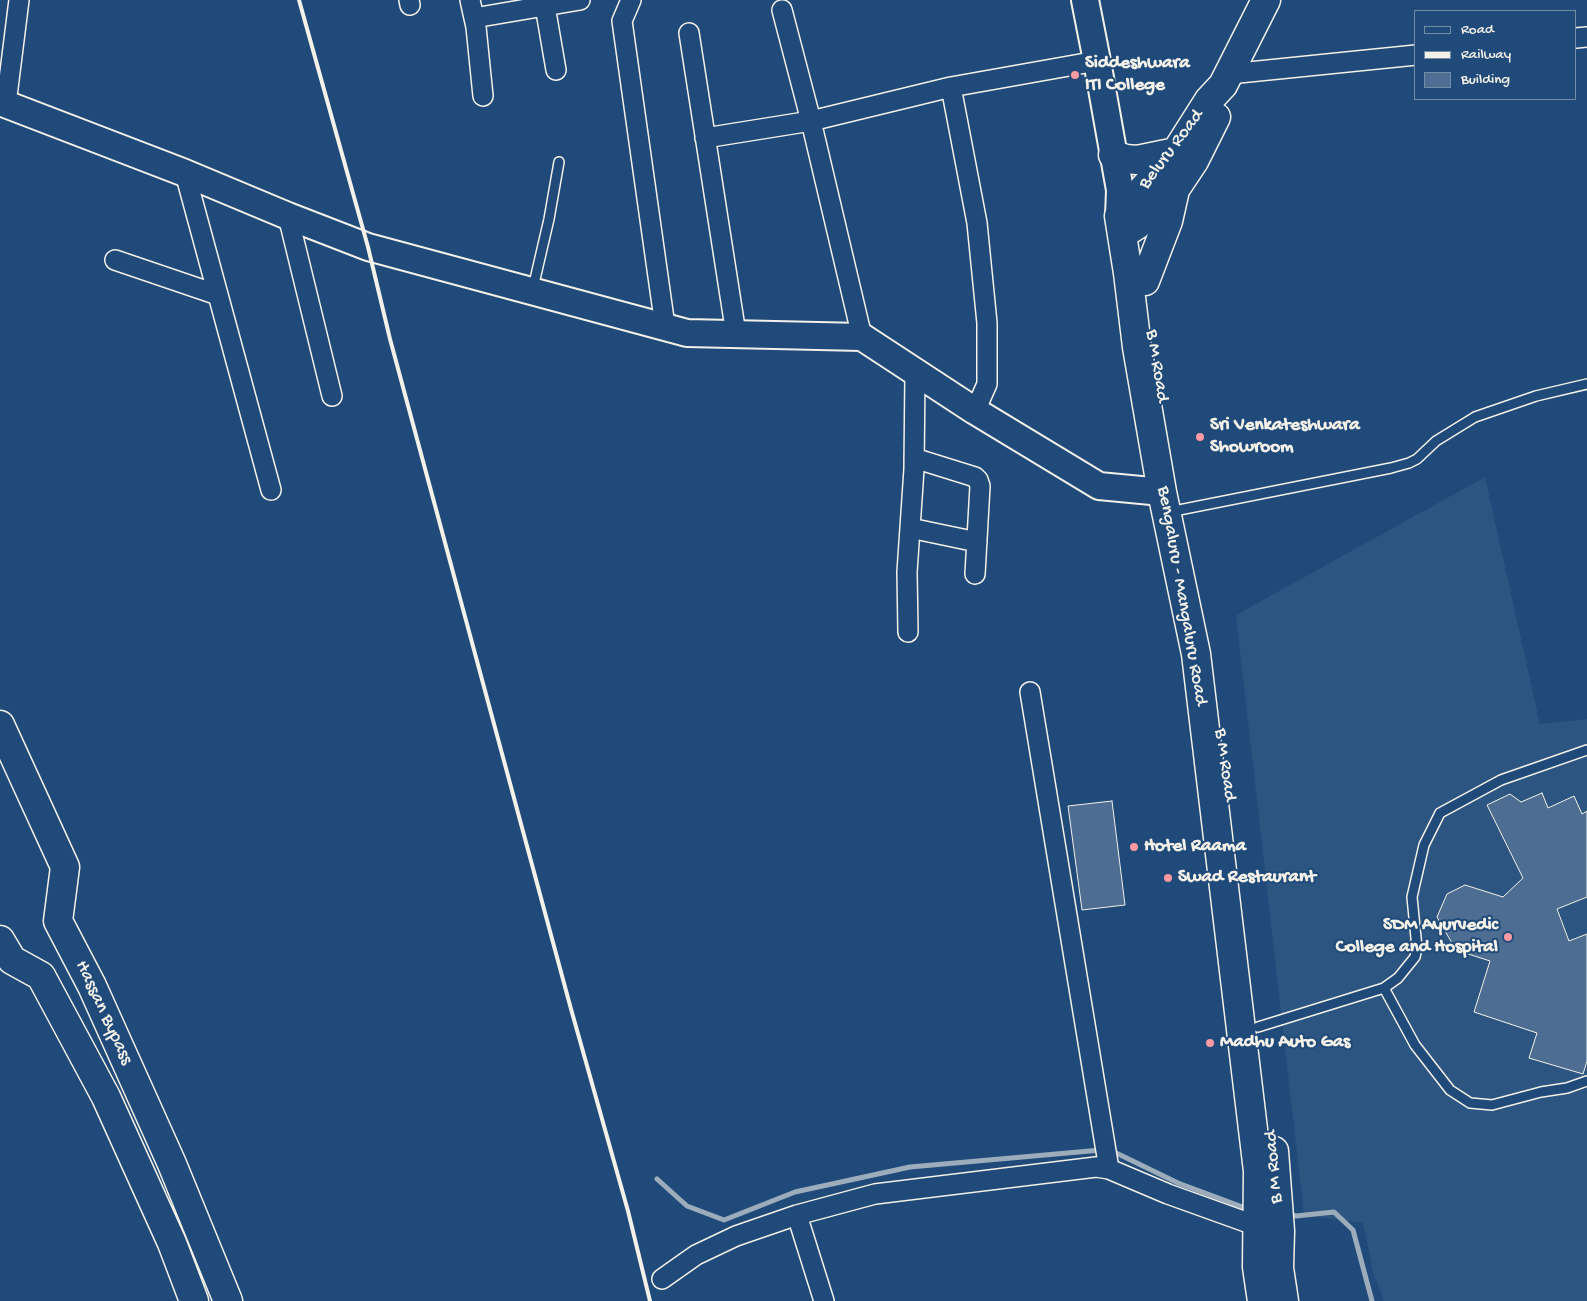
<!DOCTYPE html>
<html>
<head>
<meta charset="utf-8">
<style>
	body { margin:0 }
	#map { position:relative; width:1587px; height:1301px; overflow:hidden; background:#1f4a7a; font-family:"Gochi Hand",sans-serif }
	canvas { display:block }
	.legend { position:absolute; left:1414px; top:10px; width:162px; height:90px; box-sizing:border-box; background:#1f4a7a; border:1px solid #748da6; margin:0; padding:6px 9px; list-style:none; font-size:15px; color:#f4f1e8 }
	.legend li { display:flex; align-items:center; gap:10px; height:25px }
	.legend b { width:25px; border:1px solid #748da6 }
</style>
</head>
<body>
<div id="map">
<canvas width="1587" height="1301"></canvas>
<ul class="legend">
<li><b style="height:6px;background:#1f4a7a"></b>Road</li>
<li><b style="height:6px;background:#f4f1e8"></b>Railway</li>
<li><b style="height:14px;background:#4d6e92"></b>Building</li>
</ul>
</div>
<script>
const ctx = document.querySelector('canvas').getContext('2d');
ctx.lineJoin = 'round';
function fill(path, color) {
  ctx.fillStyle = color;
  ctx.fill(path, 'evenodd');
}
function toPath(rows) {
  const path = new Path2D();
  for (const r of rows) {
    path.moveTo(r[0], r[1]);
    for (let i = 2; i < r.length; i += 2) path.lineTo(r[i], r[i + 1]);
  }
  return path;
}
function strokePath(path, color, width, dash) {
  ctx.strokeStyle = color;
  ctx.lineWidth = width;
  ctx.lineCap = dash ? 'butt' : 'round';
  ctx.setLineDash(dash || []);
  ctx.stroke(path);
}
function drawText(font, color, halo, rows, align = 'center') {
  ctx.font = font + ' "Gochi Hand",sans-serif';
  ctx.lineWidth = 4;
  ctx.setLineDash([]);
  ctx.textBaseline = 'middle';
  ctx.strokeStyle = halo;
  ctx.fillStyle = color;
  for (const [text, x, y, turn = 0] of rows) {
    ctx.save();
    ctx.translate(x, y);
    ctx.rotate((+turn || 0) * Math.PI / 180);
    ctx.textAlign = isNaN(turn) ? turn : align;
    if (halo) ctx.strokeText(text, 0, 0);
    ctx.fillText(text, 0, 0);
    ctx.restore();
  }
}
fill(toPath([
	[1485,477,1540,724,1587,719,1587,1301,1384,1301,1373,1272,1363,1223,1304,1215,1236,615]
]), '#2d5581');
strokePath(toPath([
	[1110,1150,1178,1183,1248,1209],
	[657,1179,687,1206,724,1220,795,1192,910,1167,1101,1150],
	[1287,1214,1296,1216,1334,1212,1353,1230,1372,1301]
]), '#9cacbb', 5);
const building = toPath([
	[1542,793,1548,808,1574,796,1582,814,1587,811,1587,897,1557,909,1569,941,1587,934,1587,1061,1583,1074,1529,1058,1537,1033,1474,1012,1490,961,1456,950,1437,917,1447,894,1465,885,1503,897,1523,878,1487,805,1510,794,1521,802,1542,793],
	[1112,801,1125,905,1082,910,1068,806,1112,801]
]);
fill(building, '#4d6e92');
strokePath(building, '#f4f1e8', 1);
const lane = toPath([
	[533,288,549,219,559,162],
	[1179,510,1391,468,1409,463,1417,459,1436,441,1475,417,1536,396,1587,384],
	[1384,988,1415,1045,1450,1090,1470,1103,1492,1105,1541,1092,1567,1088,1587,1081],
	[1258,1027,1384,988,1398,978,1415,957,1417,948,1412,897,1424,845,1440,813,1501,780,1587,750]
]);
const street = toPath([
	[409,0,410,5],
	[470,0,476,27,483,96],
	[631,0,622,21,665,326],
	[545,6,556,70],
	[474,18,580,0],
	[689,33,736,334],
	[1576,38,1587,37],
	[1229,74,1416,55],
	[6,104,19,0],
	[705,138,811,121,782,10],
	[185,173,271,490],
	[288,216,332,396],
	[115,260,218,295],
	[862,337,811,121,951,87],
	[975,411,987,384,987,323,977,223,951,87,1097,61],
	[914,458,975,477,978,480,980,486,975,574],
	[910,528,977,542],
	[908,632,907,572,914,469,915,373],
	[1030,692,1109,1169],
	[797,1215,824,1301],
	[662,1279,696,1255,736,1236,797,1215,875,1194,1096,1167,1109,1169,1168,1194,1257,1226]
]);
const secondary = toPath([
	[1085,0,1097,61,1120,190,1119,216],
	[0,102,185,173,288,216,368,247,687,333,862,337,975,411,1099,486,1162,492]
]);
const highway = toPath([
	[1113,155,1126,159,1137,160,1176,152],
	[1123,234,1137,225,1154,210,1176,188,1194,161,1216,117],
	[1145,281,1168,221,1175,190],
	[0,725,65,867,58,921,92,986,172,1164,228,1301],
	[0,940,12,960,41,976,106,1097,172,1243,194,1301],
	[1274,1151,1280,1231,1279,1268,1284,1301],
	[1262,1301,1257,1267,1258,1171,1196,654,1162,492,1137,347,1128,273,1119,216,1176,152,1209,100,1223,85,1266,0]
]);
strokePath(lane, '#f4f1e8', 12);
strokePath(street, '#f4f1e8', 22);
strokePath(secondary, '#f4f1e8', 30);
strokePath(highway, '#f4f1e8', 31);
strokePath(lane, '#1f4a7a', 9);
strokePath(street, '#1f4a7a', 19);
strokePath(secondary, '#1f4a7a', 26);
strokePath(highway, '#1f4a7a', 28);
strokePath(toPath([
	[299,0,368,247,390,339,571,1009,628,1211,650,1301]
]), '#f4f1e8', 4);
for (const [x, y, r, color] of [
	[1075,75,5,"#ff9aa2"],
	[1200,437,5,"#ff9aa2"],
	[1134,847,5,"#ff9aa2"],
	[1168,878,5,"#ff9aa2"],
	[1508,937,5,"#ff9aa2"],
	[1210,1043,5,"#ff9aa2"]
]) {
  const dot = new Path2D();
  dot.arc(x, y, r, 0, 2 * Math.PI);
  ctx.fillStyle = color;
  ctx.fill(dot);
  strokePath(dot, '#1f4a7a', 2);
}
drawText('bold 19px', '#f4f1e8', '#1f4a7a', [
	["Siddeshwara",1085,64],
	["ITI College",1085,86],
	["Sri Venkateshwara",1210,426],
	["Showroom",1210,448],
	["Hotel Raama",1144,847],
	["Swad Restaurant",1178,878],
	["SDM Ayurvedic",1498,926,"right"],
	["College and Hospital",1498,948,"right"],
	["Madhu Auto Gas",1220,1043]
], 'left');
drawText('19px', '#f4f1e8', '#1f4a7a', [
	["Beluru Road",1172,150,-53],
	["B M Road",1156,366,81],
	["Bengaluru - Mangaluru Road",1181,596,80],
	["B M Road",1224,765,82],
	["Hassan Bypass",103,1013,65],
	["B M Road",1275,1167,-95]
]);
</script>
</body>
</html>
